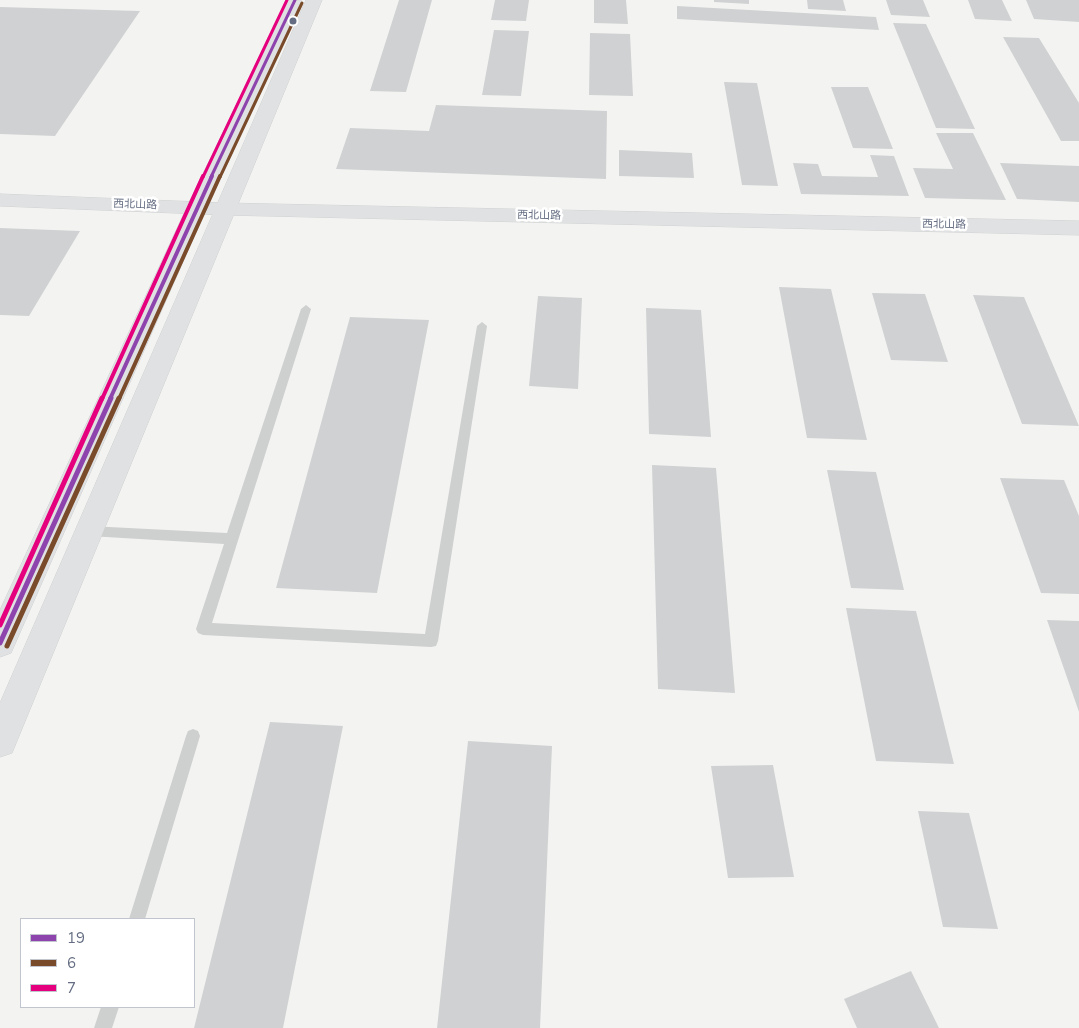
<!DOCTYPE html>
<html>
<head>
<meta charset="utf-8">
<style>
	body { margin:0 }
	#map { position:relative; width:1079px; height:1028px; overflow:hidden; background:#f3f4f2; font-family:"Nunito Sans",sans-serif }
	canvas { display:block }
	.legend { position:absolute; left:20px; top:918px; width:175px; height:90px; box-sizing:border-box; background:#fff; border:1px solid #c1c5cd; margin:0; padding:6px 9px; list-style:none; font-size:15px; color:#646d82 }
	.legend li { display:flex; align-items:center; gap:10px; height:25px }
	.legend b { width:25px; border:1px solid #c1c5cd }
</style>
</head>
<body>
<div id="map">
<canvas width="1079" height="1028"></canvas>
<ul class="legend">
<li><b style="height:6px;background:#8e44ad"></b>19</li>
<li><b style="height:6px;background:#7a4b2a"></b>6</li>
<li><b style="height:6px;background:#e5007d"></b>7</li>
</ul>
</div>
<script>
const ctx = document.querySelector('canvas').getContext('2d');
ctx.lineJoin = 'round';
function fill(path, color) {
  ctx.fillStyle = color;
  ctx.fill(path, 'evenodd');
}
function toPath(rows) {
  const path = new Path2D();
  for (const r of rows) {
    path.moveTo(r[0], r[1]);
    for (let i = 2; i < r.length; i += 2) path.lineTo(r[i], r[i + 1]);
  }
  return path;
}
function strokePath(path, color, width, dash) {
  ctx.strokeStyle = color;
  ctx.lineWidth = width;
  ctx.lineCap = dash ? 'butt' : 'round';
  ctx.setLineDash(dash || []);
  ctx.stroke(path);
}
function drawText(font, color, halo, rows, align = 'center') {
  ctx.font = font + ' "Nunito Sans","Noto Sans SC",sans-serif';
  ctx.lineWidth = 5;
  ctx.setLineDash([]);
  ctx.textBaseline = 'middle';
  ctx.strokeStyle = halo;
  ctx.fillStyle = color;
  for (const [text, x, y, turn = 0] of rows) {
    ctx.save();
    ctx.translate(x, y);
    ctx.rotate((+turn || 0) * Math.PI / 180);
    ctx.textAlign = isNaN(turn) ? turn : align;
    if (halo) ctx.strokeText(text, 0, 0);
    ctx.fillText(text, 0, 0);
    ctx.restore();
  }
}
fill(toPath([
	[399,0,432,0,406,92,370,91],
	[495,0,529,0,526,21,491,20],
	[594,0,626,0,628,24,594,23],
	[714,0,749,0,749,4,714,2],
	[807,0,843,0,846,11,808,9],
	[886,0,923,0,930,17,891,15],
	[968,0,1002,0,1012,21,975,19],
	[1026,0,1079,0,1079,22,1034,19],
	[677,6,876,17,879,30,677,19],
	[0,7,140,11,55,136,0,134],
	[893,23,926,24,975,129,936,128],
	[494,30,529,31,521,96,482,95],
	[590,33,630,34,633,96,589,95],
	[1003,37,1039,38,1079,103,1079,141,1061,141],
	[724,82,757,83,778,186,742,185],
	[831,87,868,87,893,149,853,148],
	[436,105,607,111,606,179,336,169,350,128,429,131],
	[936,133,973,133,1006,200,925,198,913,168,953,169],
	[619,150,692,153,694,178,619,176],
	[870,155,894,156,909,196,801,194,793,163,818,164,822,176,878,177],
	[1000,163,1079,166,1079,202,1017,199],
	[0,228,80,231,29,316,0,315],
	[779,287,831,289,867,440,807,438],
	[872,293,925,294,948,362,891,360],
	[973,295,1024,297,1079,426,1022,424],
	[538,296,582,298,578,389,529,386],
	[646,308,701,310,711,437,649,434],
	[350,317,429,320,377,593,276,588],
	[652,465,716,468,735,693,658,689],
	[827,470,876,472,904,590,851,588],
	[1000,478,1064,480,1079,516,1079,594,1041,593],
	[846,608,916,611,954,764,876,761],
	[1047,620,1079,621,1079,712],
	[270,722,343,726,283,1028,194,1028],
	[468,741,552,746,540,1028,437,1028],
	[773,765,794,877,728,878,711,766],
	[918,811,969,813,998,929,943,927],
	[911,971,939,1028,857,1028,844,999]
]), '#d0d1d2');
const secondary = toPath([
	[0,194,225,203,1079,221,1079,235,225,215,0,206,0,194]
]);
const primary = toPath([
	[287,0,302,1,207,207,11,653,0,657,0,610,187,207,287,0],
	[306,0,322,0,12,753,0,757,0,703,306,0]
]);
strokePath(secondary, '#d0d1d2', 1);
strokePath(primary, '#cfd0d1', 1);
fill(toPath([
	[306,305,311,309,212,623,425,634,477,326,482,322,487,326,438,641,436,646,431,647,203,635,198,633,196,629,224,544,89,536,85,535,83,531,85,527,89,526,227,533,301,309,306,305],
	[193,729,198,731,200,736,145,919,129,919,186,736,188,731,193,729],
	[101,1007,119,1007,112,1028,94,1028,101,1007]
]), '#cecfcf');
fill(secondary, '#e0e1e2');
fill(primary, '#e0e1e2');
strokePath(toPath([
	[211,177,295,0]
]), '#8e44ad', 3);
strokePath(toPath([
	[110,399,212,176]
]), '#8e44ad', 4);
strokePath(toPath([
	[0,643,111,398]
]), '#8e44ad', 5);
strokePath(toPath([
	[220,177,302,3]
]), '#7a4b2a', 3);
strokePath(toPath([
	[119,399,220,176]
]), '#7a4b2a', 4);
strokePath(toPath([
	[7,646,119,398]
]), '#7a4b2a', 5);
strokePath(toPath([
	[203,177,287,0]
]), '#e5007d', 3);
strokePath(toPath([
	[102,399,203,176]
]), '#e5007d', 4);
strokePath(toPath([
	[0,625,102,398]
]), '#e5007d', 5);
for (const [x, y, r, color] of [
	[293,21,4.5,"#646d82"]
]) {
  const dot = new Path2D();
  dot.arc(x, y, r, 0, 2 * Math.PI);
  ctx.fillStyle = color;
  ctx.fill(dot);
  strokePath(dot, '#fff', 2);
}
drawText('11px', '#646d82', '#fff', [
	["西北山路",135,205,2],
	["西北山路",539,216,1],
	["西北山路",944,225,1]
]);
</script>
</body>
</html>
